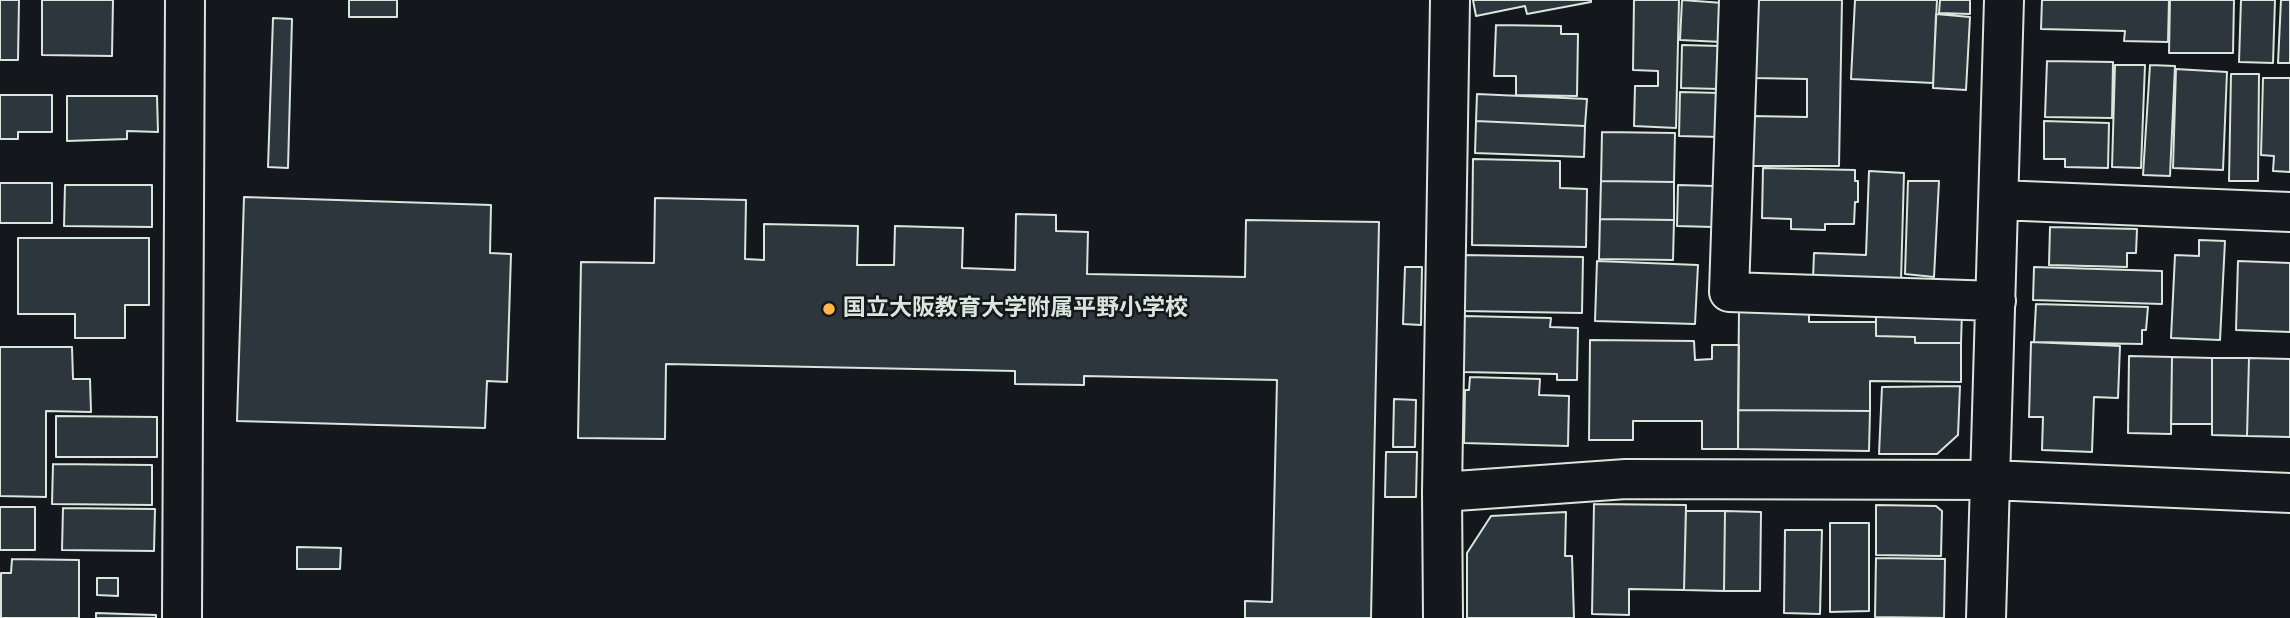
<!DOCTYPE html>
<html>
<head>
<meta charset="utf-8">
<style>
	body { margin:0 }
	canvas { display:block; background:#14181c }
</style>
</head>
<body>
<canvas width="2290" height="618"></canvas>
<script>
const ctx = document.querySelector('canvas').getContext('2d');
ctx.lineJoin = 'round';
function fill(path, color) {
  ctx.fillStyle = color;
  ctx.fill(path, 'evenodd');
}
function toPath(rows) {
  const path = new Path2D();
  for (const r of rows) {
    path.moveTo(r[0], r[1]);
    for (let i = 2; i < r.length; i += 2) path.lineTo(r[i], r[i + 1]);
  }
  return path;
}
function strokePath(path, color, width, dash) {
  ctx.strokeStyle = color;
  ctx.lineWidth = width;
  ctx.lineCap = dash ? 'butt' : 'round';
  ctx.setLineDash(dash || []);
  ctx.stroke(path);
}
function drawText(font, color, halo, rows, align = 'center') {
  ctx.font = font + ' "Sofia Sans Condensed","Noto Sans JP",sans-serif';
  ctx.lineWidth = 5;
  ctx.setLineDash([]);
  ctx.textBaseline = 'middle';
  ctx.strokeStyle = halo;
  ctx.fillStyle = color;
  for (const [text, x, y, turn = 0] of rows) {
    ctx.save();
    ctx.translate(x, y);
    ctx.rotate((+turn || 0) * Math.PI / 180);
    ctx.textAlign = isNaN(turn) ? turn : align;
    if (halo) ctx.strokeText(text, 0, 0);
    ctx.fillText(text, 0, 0);
    ctx.restore();
  }
}
const building = toPath([
	[0,0,19,0,18,60,0,60,0,0],
	[42,0,113,0,112,56,42,55,42,0],
	[349,0,397,0,397,17,349,17,349,0],
	[1473,0,1591,0,1591,2,1527,14,1525,6,1476,16,1473,0],
	[1634,0,1679,0,1676,128,1634,126,1635,86,1658,86,1658,71,1633,70,1634,0],
	[1682,0,1723,3,1722,42,1680,40,1682,0],
	[1754,0,1842,0,1839,166,1750,166,1751,116,1807,117,1807,79,1753,78,1754,0],
	[1855,0,1937,0,1933,83,1851,79,1855,0],
	[1940,0,1970,0,1970,14,1939,13,1940,0],
	[2042,0,2169,0,2168,42,2124,41,2125,31,2041,29,2042,0],
	[2170,0,2234,0,2233,53,2169,53,2170,0],
	[2241,0,2275,0,2273,63,2239,62,2241,0],
	[2281,0,2290,0,2290,63,2278,63,2281,0],
	[1936,14,1970,17,1966,90,1933,88,1936,14],
	[273,18,292,19,288,168,268,167,273,18],
	[1496,25,1561,26,1561,34,1578,34,1577,96,1516,95,1516,76,1494,76,1496,25],
	[1682,45,1720,46,1719,89,1681,88,1682,45],
	[2047,61,2113,62,2112,118,2045,117,2047,61],
	[2115,65,2145,65,2141,168,2112,167,2115,65],
	[2150,65,2175,66,2170,176,2143,175,2150,65],
	[2176,69,2227,72,2223,170,2173,168,2176,69],
	[2231,74,2259,74,2258,181,2229,181,2231,74],
	[2263,78,2290,78,2290,172,2273,171,2274,156,2261,155,2263,78],
	[1680,92,1720,93,1719,137,1679,136,1680,92],
	[1477,94,1587,99,1585,126,1476,121,1477,94],
	[0,95,52,95,52,132,18,132,18,139,0,139,0,95],
	[67,96,157,96,158,132,127,131,127,139,67,141,67,96],
	[1476,121,1585,126,1584,157,1475,153,1476,121],
	[2044,121,2109,123,2108,168,2065,167,2065,159,2044,159,2044,121],
	[1602,132,1675,133,1674,182,1601,181,1602,132],
	[1473,159,1560,161,1560,188,1587,189,1586,247,1472,245,1473,159],
	[1763,168,1855,170,1855,181,1858,181,1858,202,1855,202,1854,224,1825,224,1825,230,1791,229,1791,219,1762,218,1763,168],
	[1869,171,1904,173,1901,281,1813,279,1814,253,1866,255,1869,171],
	[1601,181,1674,182,1674,220,1600,219,1601,181],
	[1908,181,1939,181,1934,277,1905,274,1908,181],
	[0,183,52,183,52,223,0,223,0,183],
	[65,185,152,185,152,227,64,226,65,185],
	[1678,185,1714,186,1713,227,1677,226,1678,185],
	[244,197,491,205,490,253,511,254,507,382,487,381,485,428,237,421,244,197],
	[655,198,746,200,745,259,764,260,764,224,858,226,857,265,894,265,895,226,963,228,962,268,1015,270,1016,214,1056,215,1056,231,1088,232,1087,274,1245,277,1246,220,1379,222,1371,618,1245,618,1245,601,1272,602,1277,380,1084,376,1084,385,1015,384,1015,371,666,364,665,439,578,438,581,262,654,263,655,198],
	[1600,219,1674,220,1673,260,1599,259,1600,219],
	[2050,227,2137,229,2136,253,2127,253,2127,267,2049,265,2050,227],
	[18,238,149,238,149,305,125,305,125,338,75,338,75,314,18,314,18,238],
	[2199,240,2225,241,2220,340,2171,338,2175,255,2199,256,2199,240],
	[1463,255,1583,257,1582,313,1462,311,1463,255],
	[1597,261,1698,265,1695,324,1595,321,1597,261],
	[2238,261,2290,263,2290,332,2236,330,2238,261],
	[1405,267,1422,267,1421,325,1403,324,1405,267],
	[2034,267,2162,271,2162,304,2033,300,2034,267],
	[2036,304,2148,307,2146,330,2142,330,2142,344,2034,342,2036,304],
	[1739,309,1809,309,1809,322,1876,322,1876,336,1915,337,1915,343,1961,343,1961,382,1870,381,1870,411,1738,410,1739,309],
	[1876,310,1962,311,1961,343,1915,343,1915,337,1876,336,1876,310],
	[1464,316,1551,318,1550,327,1578,328,1577,380,1557,380,1557,374,1463,372,1464,316],
	[1590,340,1694,341,1695,360,1712,359,1712,345,1739,345,1738,449,1702,449,1702,421,1633,421,1633,440,1589,440,1590,340],
	[2031,342,2120,346,2118,398,2094,397,2092,452,2042,450,2043,417,2029,417,2031,342],
	[0,347,72,347,73,379,90,379,91,412,46,411,46,497,0,496,0,347],
	[2129,356,2172,357,2171,434,2128,433,2129,356],
	[2172,357,2212,358,2212,424,2171,424,2172,357],
	[2212,358,2249,358,2247,436,2212,435,2212,358],
	[2249,358,2290,359,2290,437,2247,436,2249,358],
	[1470,377,1540,379,1539,395,1569,396,1568,446,1464,443,1465,390,1469,390,1470,377],
	[1960,386,1958,435,1937,454,1879,454,1882,387,1960,386],
	[1394,399,1416,400,1415,447,1393,447,1394,399],
	[1738,410,1870,411,1869,451,1738,449,1738,410],
	[56,416,157,417,157,457,56,457,56,416],
	[1386,452,1417,452,1416,497,1385,497,1386,452],
	[53,464,152,465,152,505,52,504,53,464],
	[1594,504,1686,505,1684,590,1629,589,1629,615,1592,614,1594,504],
	[1876,505,1936,506,1942,511,1941,556,1876,555,1876,505],
	[0,507,35,507,35,550,0,550,0,507],
	[63,508,155,509,154,551,62,550,63,508],
	[1686,511,1725,511,1724,591,1684,590,1686,511],
	[1725,511,1761,512,1760,591,1724,591,1725,511],
	[1566,512,1565,556,1572,556,1574,618,1467,618,1467,553,1491,516,1566,512],
	[1830,523,1869,523,1869,611,1830,612,1830,523],
	[1785,530,1822,530,1820,614,1784,613,1785,530],
	[297,547,341,548,340,569,297,569,297,547],
	[1876,558,1945,559,1944,618,1875,617,1876,558],
	[12,559,79,560,79,618,1,618,1,573,11,573,12,559],
	[97,578,118,578,118,596,97,595,97,578],
	[96,613,156,615,156,618,96,618,96,613]
]);
fill(building, '#2c363c');
strokePath(building, '#d8e6dc', 2);
const minor = toPath([
	[1739,0,1729,292,1996,301],
	[1999,200,2290,212],
	[1442,492,1626,479,1991,480,2290,493],
	[182,618,185,0],
	[1443,618,1442,492,1450,0],
	[1986,618,2004,0]
]);
strokePath(minor, '#d8e6dc', 42);
strokePath(minor, '#14181c', 38);
for (const [x, y, r, color] of [
	[829,309,7,"#ffb74d"]
]) {
  const dot = new Path2D();
  dot.arc(x, y, r, 0, 2 * Math.PI);
  ctx.fillStyle = color;
  ctx.fill(dot);
  strokePath(dot, '#14181c', 2.5);
}
drawText('bold 23px', '#d8e6dc', '#14181c', [
	["国立大阪教育大学附属平野小学校",843,309]
], 'left');
</script>
</body>
</html>
